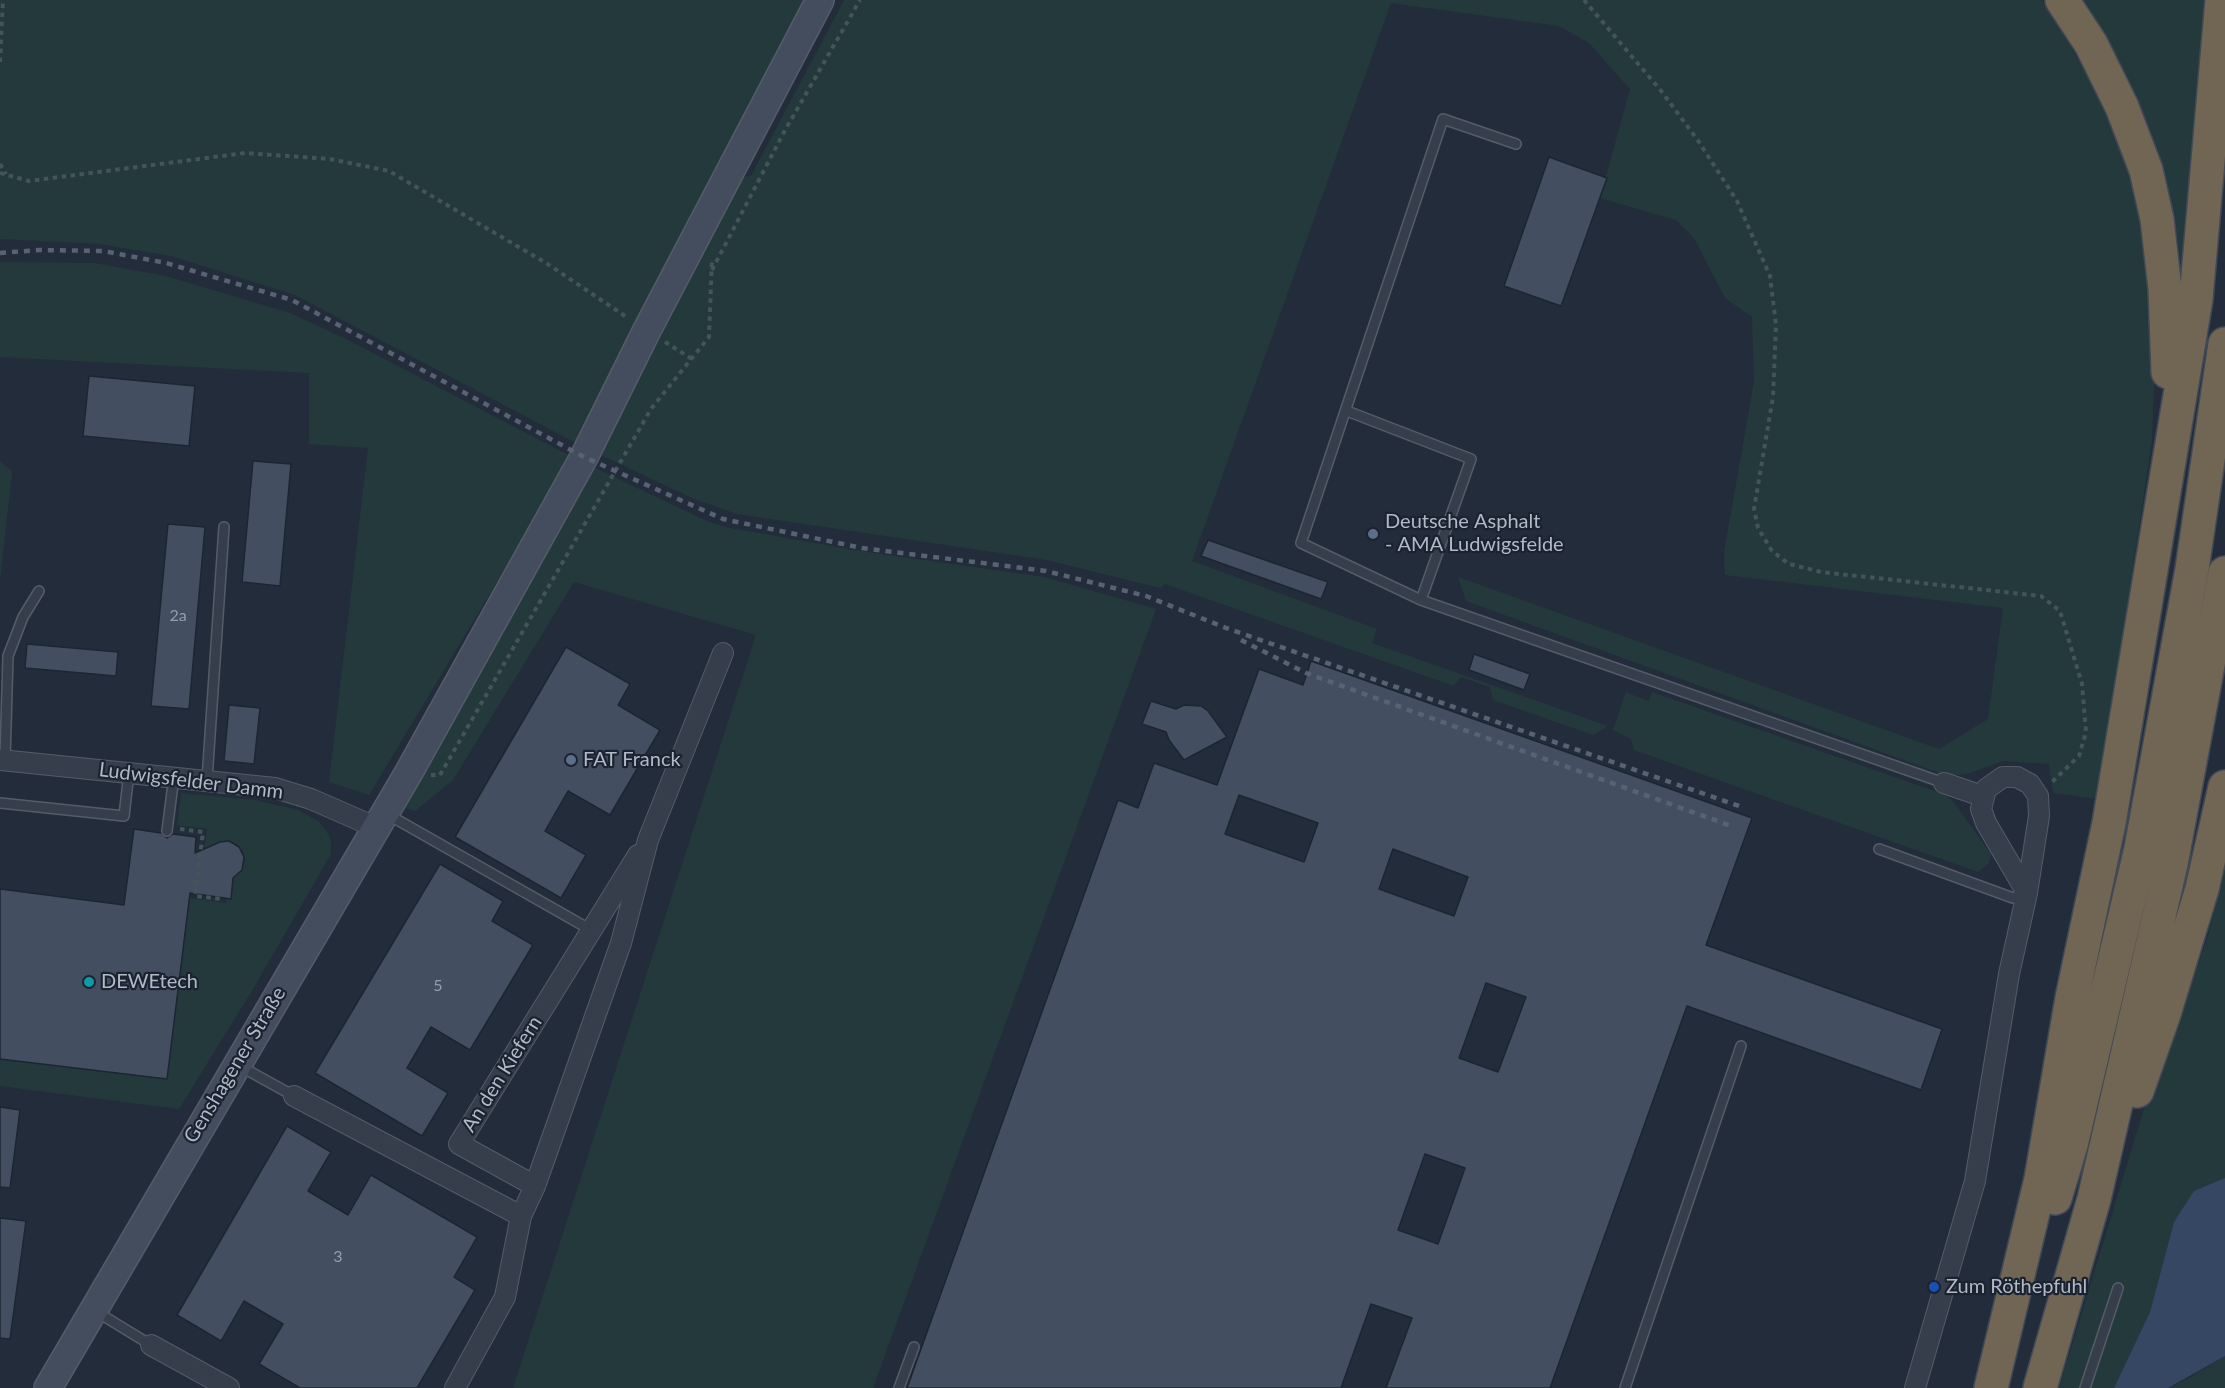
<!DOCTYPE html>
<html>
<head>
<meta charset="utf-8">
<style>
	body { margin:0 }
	canvas { display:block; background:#222c3b }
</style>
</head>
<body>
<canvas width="2225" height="1388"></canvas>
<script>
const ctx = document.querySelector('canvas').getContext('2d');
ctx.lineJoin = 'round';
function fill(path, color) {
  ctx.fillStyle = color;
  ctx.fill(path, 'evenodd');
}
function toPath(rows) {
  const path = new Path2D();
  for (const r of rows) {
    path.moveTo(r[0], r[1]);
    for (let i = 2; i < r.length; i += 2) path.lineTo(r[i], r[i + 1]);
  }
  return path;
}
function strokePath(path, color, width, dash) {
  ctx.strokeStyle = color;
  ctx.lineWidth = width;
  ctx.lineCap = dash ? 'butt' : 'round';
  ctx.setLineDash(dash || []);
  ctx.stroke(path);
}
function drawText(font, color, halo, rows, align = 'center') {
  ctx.font = font + ' Lato,sans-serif';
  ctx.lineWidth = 4.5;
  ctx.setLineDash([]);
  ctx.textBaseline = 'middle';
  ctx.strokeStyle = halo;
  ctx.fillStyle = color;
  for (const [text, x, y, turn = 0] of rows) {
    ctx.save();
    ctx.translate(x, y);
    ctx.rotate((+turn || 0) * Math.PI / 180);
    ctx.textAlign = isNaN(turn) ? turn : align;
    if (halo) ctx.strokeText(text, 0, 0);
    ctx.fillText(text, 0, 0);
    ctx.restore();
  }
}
fill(toPath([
	[0,0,805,0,580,445,295,295,171,256,99,244,1,239,0,241],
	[844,0,2042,0,2098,92,2127,167,2151,259,2157,306,2152,440,2098,799,2053,793,2049,764,2003,761,1967,774,1948,776,1466,601,1458,577,1939,749,1988,719,2003,608,1725,575,1724,552,1754,382,1752,317,1725,298,1694,238,1676,220,1600,198,1630,89,1589,43,1559,26,1391,3,1192,561,1377,629,1372,643,1608,726,1593,735,1493,700,1490,687,1461,677,1454,686,1165,584,1160,588,1047,560,737,514,694,499,601,455,644,364,740,177,751,176],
	[2080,0,2209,0,2183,283,2178,238,2166,188],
	[0,262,94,263,166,276,290,313,350,341,572,457,369,795,329,782,368,448,309,444,309,373,0,357],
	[0,461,12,472,0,579],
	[591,466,709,522,730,528,860,551,1044,577,1156,609,873,1388,513,1388,756,635,574,582,453,780,415,811,398,805],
	[1626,692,1648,701,1652,692,1943,794,1953,801,1991,854,1989,863,1978,872,1634,750,1631,739,1613,730],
	[181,793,255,800,298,810,318,821,326,830,331,841,331,854,253,989,179,1109,0,1086,0,1059,167,1079,189,898,226,903,227,898,231,898,233,877,242,870,245,861,243,851,235,843,227,841,214,845,199,892,207,829,177,825],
	[2225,869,2225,1178,2174,1222,2150,1312,2114,1388,2059,1388,2143,1112,2183,1010,2208,936],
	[2225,1356,2225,1388,2168,1388,2189,1378]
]), '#24393c');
fill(toPath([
	[2225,1178,2225,1356,2168,1388,2114,1388,2150,1312,2174,1222,2194,1191]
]), '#354762');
const building = toPath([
	[1549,157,1607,178,1561,306,1504,286,1549,157],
	[89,376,195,386,189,446,83,436,89,376],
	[253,461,291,464,280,586,242,582,253,461],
	[168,524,205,527,189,709,151,706,168,524],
	[1208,540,1328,582,1321,599,1201,556,1208,540],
	[27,644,118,652,116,676,25,668,27,644],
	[566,647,630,684,618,705,660,730,610,815,568,791,545,831,586,855,561,898,455,837,566,647],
	[1474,654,1530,674,1524,690,1469,670,1474,654],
	[1311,661,1752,818,1706,945,1942,1029,1921,1090,1687,1006,1550,1388,1386,1388,1412,1318,1371,1304,1341,1388,907,1388,1118,800,1138,808,1154,763,1217,785,1259,669,1303,685,1311,661],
	[1239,795,1318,823,1304,862,1225,834,1239,795],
	[1393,849,1468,877,1454,916,1379,889,1393,849],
	[1486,983,1526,997,1498,1072,1459,1058,1486,983],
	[1425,1154,1465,1168,1438,1244,1398,1230,1425,1154],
	[1151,701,1176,709,1184,705,1201,706,1208,711,1227,737,1184,760,1169,740,1166,732,1142,724,1151,701],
	[229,705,260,708,254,764,224,761,229,705],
	[134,829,161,833,167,838,173,834,196,837,195,853,220,842,229,841,239,847,244,857,242,870,233,878,231,899,190,893,167,1079,0,1059,0,889,124,905,134,829],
	[440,864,503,901,492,921,533,945,470,1050,431,1027,407,1068,448,1093,422,1136,315,1073,440,864],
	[0,1107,20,1110,10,1188,0,1187,0,1107],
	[287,1126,331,1152,308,1191,348,1215,371,1175,477,1237,454,1277,475,1290,417,1388,300,1388,259,1364,283,1324,244,1301,221,1341,177,1315,287,1126],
	[0,1218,26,1221,10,1339,0,1338,0,1218]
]);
fill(building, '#434f60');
strokePath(building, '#1d2532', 1.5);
const lane = toPath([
	[1516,144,1443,119,1301,543,1421,600,1944,783],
	[1347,411,1471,459,1421,600],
	[5,760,8,656,23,617,39,591],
	[207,780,224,527],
	[0,803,124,816,129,772],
	[387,814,591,930],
	[167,831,174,776],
	[1879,849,2013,898,2026,893],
	[238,1065,294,1096],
	[97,1312,151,1345],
	[899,1388,914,1347],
	[1625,1388,1741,1046],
	[2085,1388,2118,1288]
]);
const street = toPath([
	[0,760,275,788,311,799,375,827],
	[1944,783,1982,796],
	[294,1096,521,1216],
	[535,1186,459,1144,638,855],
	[151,1345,229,1388],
	[455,1388,505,1297,521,1216,535,1186,621,943,648,840,723,653],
	[1915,1388,1975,1181,2009,974,2027,893,2039,816,2038,796,2030,784,2017,777,2003,777,1986,789,1981,809,1986,823,2027,893]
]);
const secondary = toPath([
	[48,1388,409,772,584,457,647,330,820,0]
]);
const highway = toPath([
	[2062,0,2091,44,2122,107,2146,170,2157,219,2165,289,2168,372],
	[2137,1091,2164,1014,2202,889,2225,787],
	[2055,1198,2071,1145,2141,848,2192,569,2225,344],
	[1991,1388,2041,1179,2072,998,2109,823,2196,299,2222,0],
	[2040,1388,2094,1199,2171,864,2225,573]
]);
strokePath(lane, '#545c69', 12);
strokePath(street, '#545c69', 22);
strokePath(secondary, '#545c69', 30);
strokePath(highway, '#414956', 36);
strokePath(toPath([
	[1584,0,1662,92,1699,142,1737,201,1770,276,1776,325,1773,397,1754,509,1758,528,1772,551,1789,564,1821,572,2041,596,2060,611,2082,684,2086,732,2079,756,2051,783],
	[0,62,3,0],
	[0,164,6,174],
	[0,173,29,181,245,153,330,159,389,171,546,263,628,318],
	[712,270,784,132,860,0],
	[665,342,692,359],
	[431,775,440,775,651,409,709,337,712,259],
	[180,829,203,832,195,896,223,899]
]), '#425659', 4, [4.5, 4.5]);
strokePath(lane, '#363e4b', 9);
strokePath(street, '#363e4b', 20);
strokePath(secondary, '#444d5e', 27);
strokePath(highway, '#716553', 33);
strokePath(toPath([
	[0,253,39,250,103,251,166,263,292,300,584,457,723,519,862,548,1046,571,1146,596,1226,628,1742,807],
	[1241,640,1306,673,1734,827]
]), '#586272', 4.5, [6, 6]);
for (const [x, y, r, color] of [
	[1373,534,6,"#5c6f8a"],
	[571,760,6,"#5c6f8a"],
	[89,982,6,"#0f9aa8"],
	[1934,1287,6,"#1a4fb4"]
]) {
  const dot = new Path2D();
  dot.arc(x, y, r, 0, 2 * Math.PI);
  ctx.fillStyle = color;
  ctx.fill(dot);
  strokePath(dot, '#1b2330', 2);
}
drawText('16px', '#969ead', null, [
	["2a",178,616],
	["5",438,986],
	["3",338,1257]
]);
drawText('20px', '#b1b9c7', '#1b2330', [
	["Deutsche Asphalt",1385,522],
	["- AMA Ludwigsfelde",1385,545],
	["FAT Franck",583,760],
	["DEWEtech",101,982],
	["Zum Röthepfuhl",1946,1287]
], 'left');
drawText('20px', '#b1b9c7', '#1b2330', [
	["Ludwigsfelder Damm",191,781,7],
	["Genshagener Straße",235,1065,-59],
	["An den Kiefern",502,1074,-58]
]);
</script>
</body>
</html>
